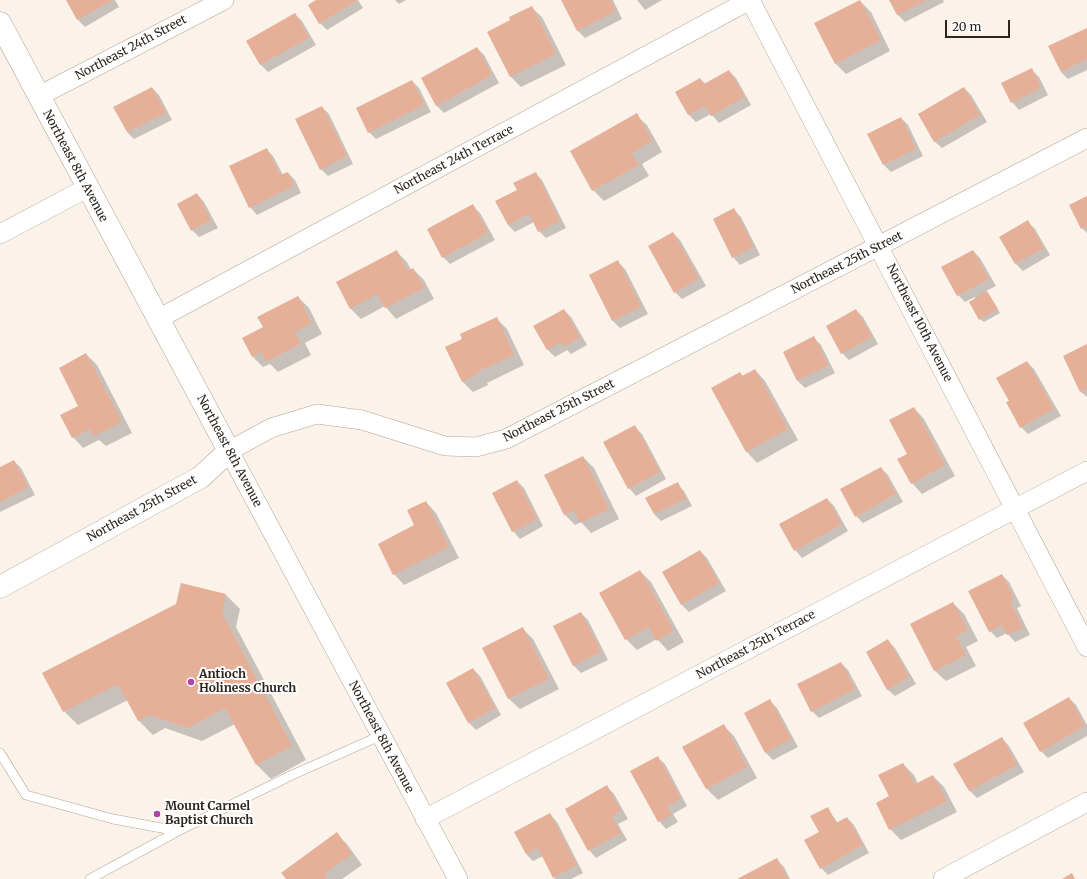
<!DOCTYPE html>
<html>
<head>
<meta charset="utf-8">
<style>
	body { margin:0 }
	#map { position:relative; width:1087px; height:879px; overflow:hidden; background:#fbf2ea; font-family:Merriweather,serif }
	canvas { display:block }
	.scale { position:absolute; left:945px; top:20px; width:65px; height:18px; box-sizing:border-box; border:2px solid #2c241d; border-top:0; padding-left:5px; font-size:12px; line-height:14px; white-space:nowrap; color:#2c241d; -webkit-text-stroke:3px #fff; paint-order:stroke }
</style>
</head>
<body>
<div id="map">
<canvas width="1087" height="879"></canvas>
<div class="scale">20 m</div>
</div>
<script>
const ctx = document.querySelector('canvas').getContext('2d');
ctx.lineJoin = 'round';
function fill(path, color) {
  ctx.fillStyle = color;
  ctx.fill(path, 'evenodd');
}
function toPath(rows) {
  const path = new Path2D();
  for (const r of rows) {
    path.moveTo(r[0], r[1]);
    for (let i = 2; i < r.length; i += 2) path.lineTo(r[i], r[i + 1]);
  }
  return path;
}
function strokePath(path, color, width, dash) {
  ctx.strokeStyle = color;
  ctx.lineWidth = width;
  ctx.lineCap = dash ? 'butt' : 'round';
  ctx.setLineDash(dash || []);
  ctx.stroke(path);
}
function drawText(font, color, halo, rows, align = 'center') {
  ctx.font = font + ' Merriweather,serif';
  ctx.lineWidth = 4;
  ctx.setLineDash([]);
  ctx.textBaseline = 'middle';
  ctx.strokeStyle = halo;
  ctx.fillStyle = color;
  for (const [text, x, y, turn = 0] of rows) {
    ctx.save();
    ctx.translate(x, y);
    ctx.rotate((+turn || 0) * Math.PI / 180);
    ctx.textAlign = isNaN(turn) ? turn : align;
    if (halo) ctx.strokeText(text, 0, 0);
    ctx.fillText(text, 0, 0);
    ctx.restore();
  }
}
fill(toPath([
	[67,0,115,0,119,7,85,27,78,20],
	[318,0,358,0,363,8,327,30,320,23],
	[395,0,406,0,399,4],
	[562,0,613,0,622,19,585,38,578,31],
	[637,0,662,0,645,10],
	[890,0,943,0,944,2,905,22,898,15],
	[860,1,871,12,890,51,846,74,835,63],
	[531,7,542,17,566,65,521,87,511,77,488,32,512,21],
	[295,14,302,21,316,45,268,72,261,65,247,41],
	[1087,29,1087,70,1068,79,1061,72],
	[477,48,484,55,499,83,444,113,437,106,422,78],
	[1032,70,1039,77,1048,95,1019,110,1012,102],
	[729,71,736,78,751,105,719,123,711,114,696,122,689,115,676,92,700,79,706,84],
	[412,81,419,88,431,112,376,139,369,132],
	[152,88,159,95,172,120,134,139,127,132],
	[964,88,971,95,987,122,942,148,934,141],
	[322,107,329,114,353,164,328,176,321,169],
	[636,115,647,125,662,152,642,164,649,176,604,201,593,190],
	[901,118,908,125,923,156,891,172,884,165],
	[266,149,273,156,283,175,288,173,295,180,301,193,257,215,250,207],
	[535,173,542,180,566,228,546,238,539,231,534,222,515,232,508,225,518,190],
	[197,194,204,202,218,228,199,237,192,230],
	[1087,197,1087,233,1082,228],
	[473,206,480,213,495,240,450,264,443,257],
	[734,210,741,217,760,255,740,265,733,257,714,220],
	[1028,222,1035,229,1050,255,1023,271,1016,264],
	[673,233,680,240,706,286,682,299,675,292],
	[973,251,980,258,996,286,986,291,1000,313,984,322,980,319,975,297,965,302,958,295],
	[397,252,407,262,411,270,413,269,424,280,434,299,396,319,385,306,361,319,350,308],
	[618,262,625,269,648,314,620,328,613,321,590,275],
	[298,297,309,308,322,334,305,343,311,355,278,372,270,364,263,367,253,357,264,328],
	[564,310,571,317,587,345,571,354,567,350,555,357,548,350,535,326],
	[856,310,863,317,878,344,849,360,842,353],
	[496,318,507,329,524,365,487,383,488,385,473,392,462,381,464,340],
	[814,338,821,345,835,373,805,388,798,381,784,352],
	[1087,345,1087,397,1081,392,1064,357],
	[86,354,97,365,132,433,106,446,99,440,83,448,73,437,80,407],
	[1027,362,1034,369,1061,416,1028,434,1021,427,1010,401],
	[755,370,765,381,798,440,757,463,747,452,712,389,740,373,743,376],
	[914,408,924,419,955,476,922,494,912,483,908,454],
	[635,427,642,434,666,479,636,496,629,488],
	[583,457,594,468,619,519,591,533,581,522,575,525,564,514],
	[14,461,21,468,35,495,0,512,0,468],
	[881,468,888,475,903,502,863,523,856,516],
	[517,481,524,488,543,526,520,539,513,531],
	[677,484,684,491,692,506,661,521,654,514,647,498],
	[827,499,834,506,848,531,802,558,795,550],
	[426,502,436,513,459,558,404,585,394,574],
	[700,551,707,558,726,591,689,612,682,605,663,572],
	[640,571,651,582,684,642,668,651,657,639,637,650,626,639],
	[1002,575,1009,582,1021,606,1017,608,1030,635,1015,642,1007,633,997,638,990,631],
	[181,585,226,595,240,609,236,627,306,760,271,779,257,765,235,724,202,741,165,728,153,735,139,721,128,700,78,725,64,711,177,605],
	[953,603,964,614,978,641,966,647,976,666,946,681,935,671,911,624],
	[581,613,588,620,608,660,581,673,574,666,554,626],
	[523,629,533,639,559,689,520,709,509,699,483,649],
	[888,641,895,648,916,684,895,696,887,689],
	[841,663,848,670,862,696,819,718,812,711],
	[473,669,480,676,501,715,476,730,469,723,448,683],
	[1069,698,1076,705,1087,725,1087,736,1048,758,1041,751],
	[770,701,777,708,798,747,773,760,766,753],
	[723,725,734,736,757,778,718,800,707,789,684,748],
	[1002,738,1009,746,1024,772,977,798,970,791,955,765],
	[657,757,665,764,687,806,673,814,678,822,666,829,659,821,632,772],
	[903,764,914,775,918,784,933,776,944,787,957,812,901,840,890,829,891,797],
	[607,787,614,794,628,819,618,824,627,840,596,858,589,850,566,809],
	[827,808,838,823,847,818,854,825,869,853,828,875,821,868,820,833],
	[550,814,557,822,583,873,571,879,555,879,543,856,533,861,526,854],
	[336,834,347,844,362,865,342,879,287,879],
	[777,860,784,867,790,879,739,879]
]), '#0003');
fill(toPath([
	[66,0,113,0,77,20],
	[316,0,358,0,319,24,308,5],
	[561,0,610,0,616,11,577,31],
	[860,0,881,40,835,64,814,23],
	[889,0,927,0,897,15],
	[532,6,556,54,510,77,487,32,510,20,509,17],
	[295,13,309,38,260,65,246,41],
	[1087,28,1087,59,1061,72,1048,46],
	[477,47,492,75,436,106,421,78],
	[1032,68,1041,88,1011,103,1001,83],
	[729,70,745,97,711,116,705,106,688,115,675,92,700,78,704,84],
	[412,80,424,105,368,133,356,108],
	[152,87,166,113,127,132,113,107],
	[964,87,980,115,934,142,918,114],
	[322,106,347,156,320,170,295,119],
	[637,113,652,141,632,153,639,165,592,191,570,151],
	[901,117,916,149,883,165,867,134],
	[267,148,280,175,288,172,294,186,249,208,229,166],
	[536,172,560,221,538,232,529,214,508,225,495,201,517,190,513,183],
	[197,193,211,220,191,231,177,204],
	[1087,196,1087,226,1081,229,1069,205],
	[473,204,488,233,442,258,427,229],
	[734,208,754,247,732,258,713,219],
	[1028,220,1044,248,1015,264,999,237],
	[673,232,699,279,674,293,648,246],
	[397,250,407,271,413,268,424,288,385,308,377,294,350,309,336,282],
	[973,250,989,279,957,296,941,267],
	[618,260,641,307,612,321,589,275],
	[987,291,998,309,979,320,969,302],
	[298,296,312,323,295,332,301,344,266,362,262,352,252,357,242,338,263,327,257,317],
	[564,309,580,337,563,347,561,342,547,350,533,326],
	[856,309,872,337,841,354,826,326],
	[497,317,514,355,477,372,478,374,462,382,445,347,462,339,460,334],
	[814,336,828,365,797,381,783,352],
	[1087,344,1087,389,1080,392,1063,356],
	[86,353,122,422,94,436,90,429,72,438,60,415,78,406,59,368],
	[1027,361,1054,409,1020,428,1006,402,1009,401,996,378],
	[755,369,788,429,746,452,711,388,740,372,742,376],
	[914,407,945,465,911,484,897,459,907,454,889,420],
	[635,425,660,472,628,489,603,442],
	[583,456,609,509,580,523,574,510,564,515,544,475],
	[14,460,28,487,0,502,0,467],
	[881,467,896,494,855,517,840,489],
	[517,480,537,519,512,532,492,493],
	[678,482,686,499,654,514,645,498],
	[827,498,842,524,794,551,779,524],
	[426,501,449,547,393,575,378,544,414,525,407,510],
	[700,550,719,583,681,605,662,572],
	[640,570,674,631,656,641,649,627,625,640,599,593],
	[1002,574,1014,599,1010,601,1023,628,1007,635,1002,625,989,632,968,591],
	[181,583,226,594,222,613,292,746,256,765,225,708,188,728,150,715,138,721,118,684,63,712,42,673,176,604],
	[953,602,968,630,956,636,966,655,934,671,910,624],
	[581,612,601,652,573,666,553,626],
	[523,627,549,679,508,699,482,648],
	[888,639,909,677,887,690,866,652],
	[841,662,855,689,811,712,797,684],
	[473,668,495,708,468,723,446,683],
	[1069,697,1085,726,1040,752,1023,723],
	[770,699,791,739,765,753,744,713],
	[724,724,747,767,706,789,682,747],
	[1002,737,1017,765,969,791,953,764],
	[658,756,681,799,667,806,672,815,658,822,630,771],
	[903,763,915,784,933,775,947,801,889,830,876,803,889,796,878,775],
	[607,785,621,811,612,816,621,833,588,851,565,809],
	[828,807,836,823,847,817,863,845,820,869,804,840,819,832,810,816],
	[550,813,577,865,553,878,538,848,526,854,514,832],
	[337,832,352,854,324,874,327,879,286,879,281,873],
	[777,858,788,879,737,879],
	[1072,873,1075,879,1062,879]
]), '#e6af98');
const service = toPath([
	[0,753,26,795,113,819,178,831,292,775,380,736],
	[90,879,178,831]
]);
const minor = toPath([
	[750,0,1087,647],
	[39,96,224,0],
	[0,234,87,188],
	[158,319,750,0],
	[425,819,1087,471],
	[458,879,229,451,271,428,317,414,362,420,445,446,476,447,506,439,1087,138],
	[943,879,1087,802]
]);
const tertiary = toPath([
	[0,23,229,451,201,477,0,587]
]);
strokePath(service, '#b7a290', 10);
strokePath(minor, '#b7a290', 20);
strokePath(tertiary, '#b7a290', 23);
strokePath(service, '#fff', 9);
strokePath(minor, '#fff', 19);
strokePath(tertiary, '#fff', 22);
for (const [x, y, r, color] of [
	[191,682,4,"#ae46a8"],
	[157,814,4,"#ae46a8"]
]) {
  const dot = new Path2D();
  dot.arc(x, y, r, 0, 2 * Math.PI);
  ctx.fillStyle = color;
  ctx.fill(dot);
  strokePath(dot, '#fff', 1.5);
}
drawText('12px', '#2c241d', '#fff', [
	["Northeast 24th Street",131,48,-28],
	["Northeast 24th Terrace",454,160,-28],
	["Northeast 8th Avenue",75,166,62],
	["Northeast 25th Street",847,263,-27],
	["Northeast 10th Avenue",919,323,63],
	["Northeast 25th Street",559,411,-27],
	["Northeast 8th Avenue",229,451,62],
	["Northeast 25th Street",142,509,-29],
	["Northeast 25th Terrace",756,645,-28],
	["Northeast 8th Avenue",381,737,62]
]);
drawText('bold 12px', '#2c241d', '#fff', [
	["Antioch",199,675],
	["Holiness Church",199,689],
	["Mount Carmel",165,807],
	["Baptist Church",165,821]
], 'left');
</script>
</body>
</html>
